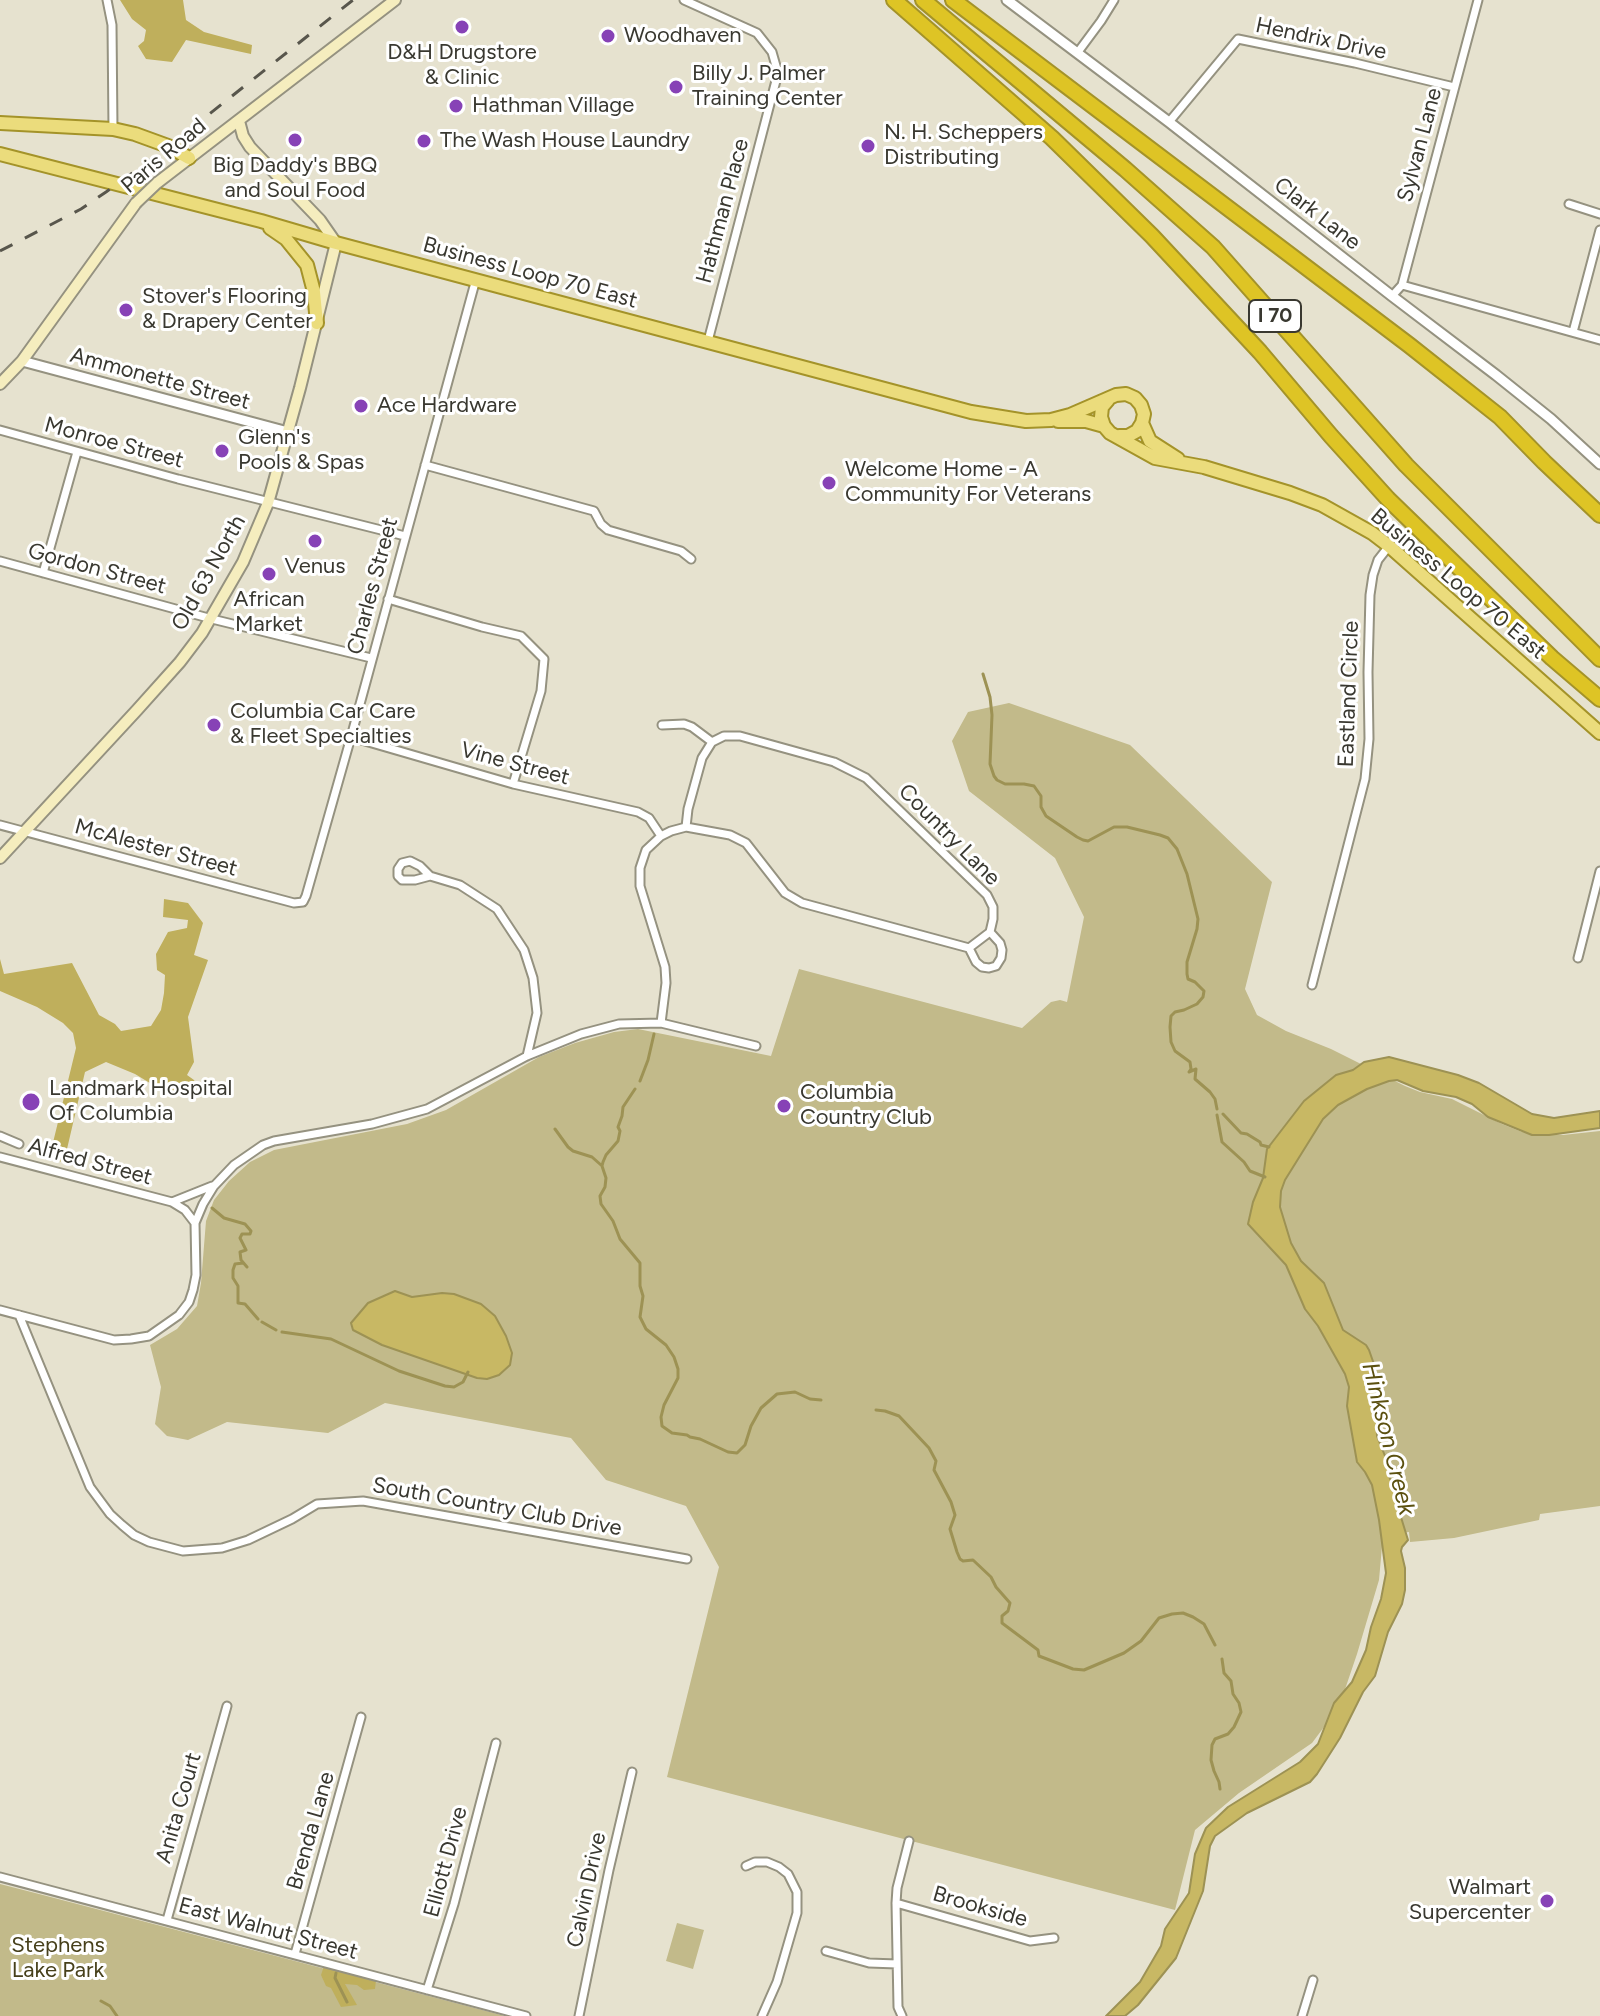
<!DOCTYPE html>
<html>
<head>
<meta charset="utf-8">
<style>
	body { margin:0 }
	canvas { display:block; background:#e6e2cf }
</style>
</head>
<body>
<canvas width="1600" height="2016"></canvas>
<script>
const ctx = document.querySelector('canvas').getContext('2d');
ctx.lineJoin = 'round';
function fill(path, color) {
  ctx.fillStyle = color;
  ctx.fill(path, 'evenodd');
}
function toPath(rows) {
  const path = new Path2D();
  for (const r of rows) {
    path.moveTo(r[0], r[1]);
    for (let i = 2; i < r.length; i += 2) path.lineTo(r[i], r[i + 1]);
  }
  return path;
}
function strokePath(path, color, width, dash) {
  ctx.strokeStyle = color;
  ctx.lineWidth = width;
  ctx.lineCap = dash ? 'butt' : 'round';
  ctx.setLineDash(dash || []);
  ctx.stroke(path);
}
function drawText(font, color, halo, rows, align = 'center') {
  ctx.font = font + ' Figtree,sans-serif';
  ctx.lineWidth = 6;
  ctx.setLineDash([]);
  ctx.textBaseline = 'middle';
  ctx.strokeStyle = halo;
  ctx.fillStyle = color;
  for (const [text, x, y, turn = 0] of rows) {
    ctx.save();
    ctx.translate(x, y);
    ctx.rotate((+turn || 0) * Math.PI / 180);
    ctx.textAlign = isNaN(turn) ? turn : align;
    if (halo) ctx.strokeText(text, 0, 0);
    ctx.fillText(text, 0, 0);
    ctx.restore();
  }
}
fill(toPath([
	[1009,703,1130,745,1272,882,1245,989,1257,1015,1286,1031,1331,1049,1405,1086,1420,1092,1452,1099,1502,1124,1522,1132,1563,1135,1600,1131,1600,1506,1540,1514,1539,1520,1454,1538,1410,1542,1409,1532,1383,1535,1379,1580,1357,1654,1339,1707,1312,1743,1239,1793,1195,1830,1175,1910,667,1777,719,1567,686,1506,606,1480,571,1438,385,1403,328,1433,227,1422,188,1440,167,1436,155,1424,161,1387,150,1345,177,1329,197,1306,201,1283,206,1221,214,1200,229,1181,250,1162,274,1150,407,1124,446,1110,539,1057,575,1043,614,1032,638,1029,771,1056,799,969,1022,1028,1051,1002,1060,1000,1067,1002,1084,917,1055,858,969,791,952,741,968,712],
	[0,1884,39,1894,505,2016,0,2016],
	[677,1923,704,1930,693,1969,666,1961]
]), '#c2ba8a');
fill(toPath([
	[120,0,183,0,186,20,204,32,252,45,251,54,186,40,172,62,146,59,138,46,144,41,146,30,132,19],
	[164,899,188,903,203,923,194,955,208,960,188,1017,194,1062,187,1075,194,1080,198,1089,168,1094,135,1074,106,1062,85,1072,67,1149,63,1162,49,1159,76,1048,73,1033,63,1023,37,1007,0,991,0,959,4,974,72,963,99,1015,115,1024,121,1031,151,1026,161,1010,164,993,165,975,157,970,156,954,168,932,187,928,188,920,163,917],
	[324,1966,376,1980,375,1989,364,1990,357,1985,345,1984,357,2005,341,2007,331,1988,326,1986,321,1975]
]), '#bfaf5c');
const water = toPath([
	[1389,1057,1458,1075,1479,1083,1532,1114,1554,1118,1600,1111,1600,1128,1549,1135,1532,1135,1488,1117,1472,1104,1456,1097,1423,1091,1397,1080,1389,1081,1367,1089,1338,1105,1323,1119,1285,1180,1281,1191,1280,1207,1291,1243,1301,1261,1324,1283,1343,1330,1366,1345,1369,1350,1376,1370,1377,1436,1385,1456,1390,1479,1398,1489,1402,1496,1400,1514,1408,1540,1402,1547,1401,1551,1405,1568,1405,1590,1402,1604,1388,1632,1375,1676,1363,1692,1340,1738,1317,1774,1310,1782,1247,1813,1215,1836,1210,1846,1203,1891,1176,1958,1138,2005,1125,2016,1106,2016,1140,1982,1161,1946,1165,1929,1189,1893,1195,1854,1206,1828,1228,1807,1300,1762,1318,1744,1334,1703,1352,1682,1366,1650,1371,1627,1381,1599,1386,1573,1379,1520,1372,1485,1365,1472,1357,1462,1347,1406,1349,1387,1345,1374,1318,1326,1305,1309,1286,1265,1248,1224,1253,1202,1263,1178,1267,1149,1304,1101,1336,1075,1353,1070,1364,1062,1389,1057],
	[395,1291,412,1297,442,1293,454,1294,481,1304,495,1316,506,1336,512,1353,510,1365,499,1375,487,1379,477,1378,382,1345,353,1330,351,1323,368,1303,395,1291]
]);
fill(water, '#c8b864');
strokePath(water, '#9d9254', 2);
strokePath(toPath([
	[983,674,990,697,992,715,990,764,994,776,997,780,1005,784,1024,784,1034,786,1041,796,1041,807,1046,816,1077,837,1083,840,1088,841,1114,827,1127,827,1160,835,1168,838,1177,849,1187,874,1198,919,1197,929,1187,962,1187,974,1188,979,1195,982,1204,991,1203,997,1197,1004,1184,1010,1175,1012,1171,1016,1170,1027,1171,1042,1175,1051,1190,1062,1191,1069,1189,1072,1196,1069,1195,1079,1210,1092,1215,1099,1217,1109],
	[640,1081,648,1060,654,1034],
	[635,1089,623,1107,622,1116,618,1127,620,1131,618,1141,606,1155,603,1162,602,1166,606,1178,605,1187,600,1196,601,1204,613,1221,620,1239,640,1263,640,1286,643,1296,640,1317,646,1329,666,1345,674,1357,678,1369,678,1378,664,1405,661,1417,662,1426,672,1433,687,1435,690,1437,700,1439,728,1452,737,1453,745,1445,751,1426,761,1408,777,1394,795,1392,810,1399,821,1400],
	[1223,1114,1241,1133,1247,1134,1260,1142,1261,1145,1269,1147],
	[1217,1115,1222,1142,1244,1162,1250,1171,1265,1177],
	[555,1129,568,1147,573,1151,592,1157,601,1165],
	[212,1208,224,1218,245,1224,251,1231,250,1234,242,1234,240,1238,246,1250,240,1252,241,1260,247,1267],
	[243,1263,235,1264,233,1270,233,1278,238,1286,238,1303,245,1304,258,1319],
	[262,1322,276,1330],
	[282,1332,331,1339,399,1371,445,1386,454,1387,463,1382,468,1372],
	[876,1410,885,1411,899,1416,929,1448,936,1461,934,1470,951,1502,955,1515,950,1529,957,1552,960,1559,963,1561,973,1560,991,1577,996,1587,1010,1603,1008,1611,1002,1616,1002,1623,1038,1650,1039,1656,1073,1669,1084,1670,1124,1653,1141,1641,1159,1618,1172,1614,1183,1613,1193,1617,1204,1624,1215,1645],
	[1220,1789,1219,1782,1214,1771,1211,1760,1212,1745,1215,1739,1228,1734,1234,1727,1241,1712,1239,1703,1233,1694,1231,1681,1224,1673,1222,1659],
	[336,1973,335,1978,347,2002],
	[101,2001,110,2006,117,2016]
]), '#9d9254', 3);
const minor = toPath([
	[107,0,112,25,113,129],
	[684,0,757,33,772,52,778,73,708,341],
	[1078,52,1101,21,1114,0],
	[1169,122,1238,39,1355,63,1454,87],
	[1569,204,1600,214],
	[1402,285,1600,340],
	[1392,296,1402,285,1478,0],
	[1573,332,1600,230],
	[0,430,178,479,405,536],
	[425,465,594,511,601,524,608,530,681,551,691,559],
	[0,561,212,619,371,658],
	[43,573,77,452],
	[388,599,482,627,521,636,544,659,541,691,513,784],
	[662,725,684,724,692,727,712,742],
	[351,737,513,784,638,812,649,818,661,836],
	[0,825,294,903,303,902,306,896,351,737,476,279],
	[430,876,420,866,410,861,402,863,398,869,398,876,402,880,415,880,430,876,460,885,497,909,524,950,533,978,537,1013,527,1056],
	[969,948,976,962,982,967,989,968,996,966,1001,958,1002,950,1000,943,990,932],
	[1578,958,1600,871],
	[1312,985,1365,779,1369,739,1368,672,1370,595,1373,575,1378,560,1389,546],
	[661,1023,666,983,665,967,640,886,640,868,646,850,661,836,671,831,686,827,730,835,746,843,785,893,802,903,969,948,990,932,993,919,993,907,987,895,866,778,834,762,740,736,724,736,712,742,702,758,688,809,686,827],
	[0,1136,19,1144],
	[0,1157,172,1202,185,1210,195,1223],
	[172,1202,212,1186],
	[0,1310,114,1340,131,1339,149,1336,179,1315,189,1302,193,1290,196,1275,195,1223,203,1204,214,1186,234,1165,263,1145,274,1141,372,1124,427,1109,527,1056,581,1034,619,1024,661,1023,756,1046],
	[19,1315,90,1487,110,1514,122,1525,134,1535,149,1542,183,1551,222,1548,248,1540,292,1519,317,1504,363,1501,687,1559],
	[746,1866,755,1862,767,1862,779,1867,788,1874,797,1892,797,1913,777,1982,762,2016],
	[0,1877,526,2016],
	[896,1903,1030,1941,1054,1938],
	[167,1920,227,1706],
	[826,1951,869,1963,897,1964],
	[295,1954,361,1717],
	[427,1990,454,1904,496,1743],
	[579,2016,609,1870,632,1772],
	[902,2016,898,2007,896,1903,897,1888,909,1841],
	[1302,2016,1313,1980]
]);
const tertiary = toPath([
	[1007,0,1169,122,1392,296,1496,375,1551,419,1600,464],
	[22,361,288,432]
]);
const secondary = toPath([
	[157,183,395,0],
	[0,384,22,361,136,203],
	[0,858,137,710,180,662,202,633,243,562,268,503,300,388,336,243,320,220,250,147,243,136,239,121]
]);
const primary = toPath([
	[0,123,113,129,135,134,168,146,189,158],
	[0,154,261,221,336,243,971,412,1026,421,1051,420,1070,415,1116,395,1126,394,1135,398,1141,405,1144,414,1142,423,1137,431,1128,436,1119,436],
	[270,228,286,239,307,265,314,292,317,323],
	[1108,400,1102,407,1101,417,1104,426,1110,433,1155,458,1204,467,1290,493,1322,505,1372,533,1389,546,1600,733],
	[1058,421,1086,421,1104,426],
	[1142,423,1150,441,1178,459]
]);
const motorway = toPath([
	[894,0,1052,138,1152,236,1260,352,1331,436,1388,499,1552,658,1600,699],
	[923,0,1125,169,1213,247,1406,465,1600,659],
	[953,0,1409,345,1500,417,1544,462,1600,515]
]);
strokePath(minor, '#959280', 11);
strokePath(tertiary, '#959280', 13);
strokePath(secondary, '#959280', 14);
strokePath(primary, '#a49329', 16);
strokePath(motorway, '#a49329', 18);
strokePath(minor, '#fff', 7);
strokePath(tertiary, '#fff', 9);
strokePath(secondary, '#f5edbe', 10);
strokePath(primary, '#ebdc7c', 12);
strokePath(motorway, '#dec425', 14);
strokePath(toPath([
	[0,251,81,209,106,192,164,150,353,0]
]), '#58564c', 3, [14, 14]);
const secondaryBridge = toPath([
	[136,203,157,183]
]);
strokePath(secondaryBridge, '#959280', 14, []);
strokePath(secondaryBridge, '#f5edbe', 10);
for (const [x, y, r, color] of [
	[462,27,8,"#8742b6"],
	[608,36,8,"#8742b6"],
	[676,87,8,"#8742b6"],
	[456,106,8,"#8742b6"],
	[295,140,8,"#8742b6"],
	[424,141,8,"#8742b6"],
	[868,146,8,"#8742b6"],
	[126,310,8,"#8742b6"],
	[361,406,8,"#8742b6"],
	[222,451,8,"#8742b6"],
	[829,483,8,"#8742b6"],
	[315,541,8,"#8742b6"],
	[269,574,8,"#8742b6"],
	[214,725,8,"#8742b6"],
	[31,1102,10,"#8742b6"],
	[784,1106,8,"#8742b6"],
	[1547,1901,8,"#8742b6"]
]) {
  const dot = new Path2D();
  dot.arc(x, y, r, 0, 2 * Math.PI);
  ctx.fillStyle = color;
  ctx.fill(dot);
  strokePath(dot, '#fff', 3);
}
for (const [x, y, w] of [
	[1275,316,52]
]) {
  const box = new Path2D();
  box.roundRect(x - w / 2, y - 16, w, 32, 6);
  ctx.fillStyle = '#fff';
  ctx.fill(box);
  strokePath(box, '#393830', 2);
}
drawText('bold 20px', '#393830', null, [
	["I 70",1275,316]
]);
drawText('22px', '#393830', '#fff', [
	["Woodhaven",624,36],
	["D&H Drugstore",462,53,"center"],
	["& Clinic",462,78,"center"],
	["Billy J. Palmer",692,74],
	["Training Center",692,99],
	["Hathman Village",472,106],
	["N. H. Scheppers",884,133],
	["Distributing",884,158],
	["The Wash House Laundry",440,141],
	["Big Daddy's BBQ",295,166,"center"],
	["and Soul Food",295,191,"center"],
	["Stover's Flooring",142,297],
	["& Drapery Center",142,322],
	["Ace Hardware",377,406],
	["Glenn's",238,438],
	["Pools & Spas",238,463],
	["Welcome Home - A",845,470],
	["Community For Veterans",845,495],
	["Venus",315,567,"center"],
	["African",269,600,"center"],
	["Market",269,625,"center"],
	["Columbia Car Care",230,712],
	["& Fleet Specialties",230,737],
	["Landmark Hospital",49,1089],
	["Of Columbia",49,1114],
	["Columbia",800,1093],
	["Country Club",800,1118],
	["Walmart",1531,1888,"right"],
	["Supercenter",1531,1913,"right"]
], 'left');
drawText('22px', '#393830', '#fff', [
	["Hendrix Drive",1321,39,12],
	["Sylvan Lane",1420,145,-75],
	["Paris Road",164,156,-40],
	["Hathman Place",723,211,-75],
	["Clark Lane",1317,214,38],
	["Business Loop 70 East",530,273,15],
	["Ammonette Street",160,379,15],
	["Monroe Street",114,443,15],
	["Gordon Street",97,569,15],
	["Old 63 North",209,573,-61],
	["Business Loop 70 East",1458,584,40],
	["Charles Street",373,586,-75],
	["Eastland Circle",1349,694,-88],
	["Vine Street",515,764,15],
	["Country Lane",949,835,45],
	["McAlester Street",156,848,15],
	["Alfred Street",90,1162,15],
	["South Country Club Drive",497,1507,10],
	["Anita Court",179,1808,-74],
	["Brenda Lane",311,1831,-74],
	["Elliott Drive",446,1862,-75],
	["Calvin Drive",587,1890,-78],
	["Brookside",980,1907,16],
	["East Walnut Street",268,1929,15]
]);
drawText('22px', '#47401b', '#fff', [
	["Stephens",58,1946],
	["Lake Park",58,1971]
]);
drawText('italic 24px', '#5b500f', '#fff', [
	["Hinkson Creek",1388,1439,76]
]);
</script>
</body>
</html>
